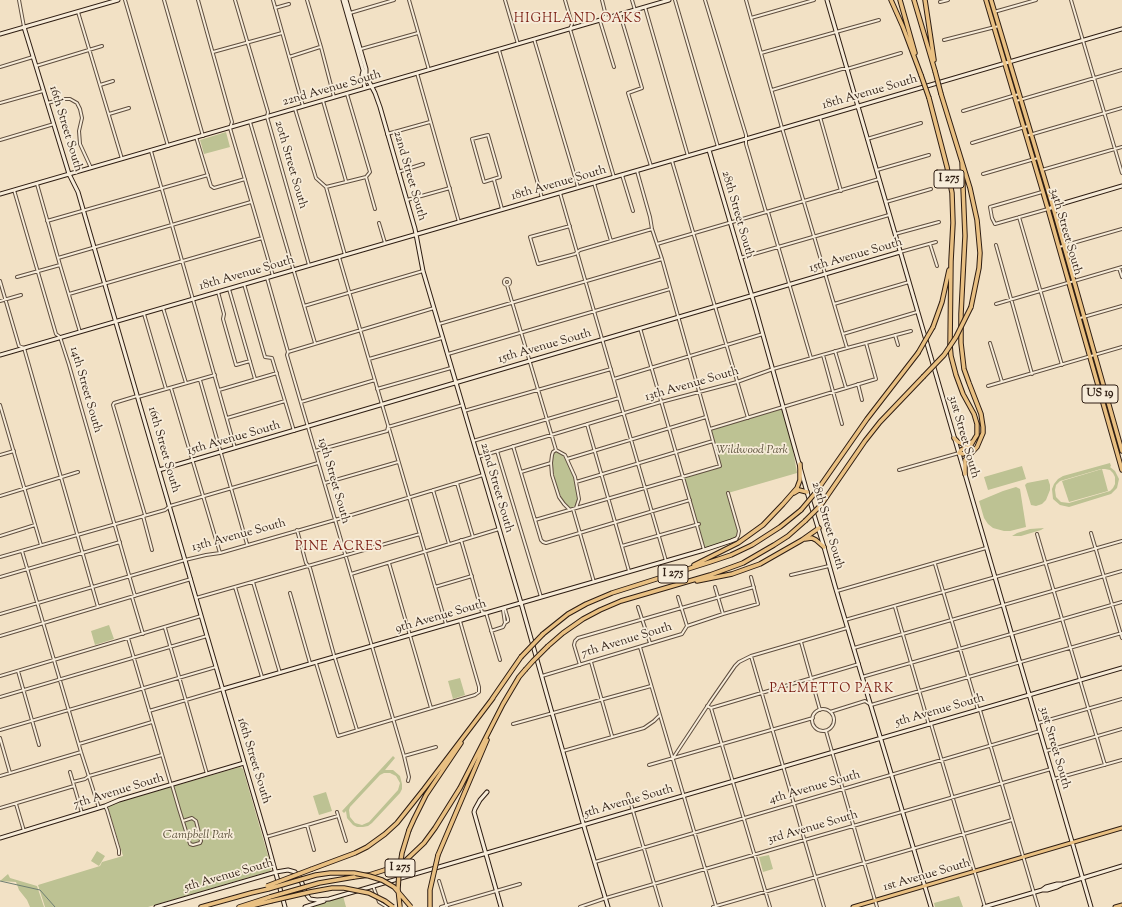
<!DOCTYPE html>
<html>
<head>
<meta charset="utf-8">
<style>
	body { margin:0 }
	canvas { display:block; background:#f2e1c5 }
</style>
</head>
<body>
<canvas width="1122" height="907"></canvas>
<script>
const ctx = document.querySelector('canvas').getContext('2d');
ctx.lineJoin = 'round';
function fill(path, color) {
  ctx.fillStyle = color;
  ctx.fill(path, 'evenodd');
}
function toPath(rows) {
  const path = new Path2D();
  for (const r of rows) {
    if (r.length === 3) {
      path.moveTo(r[0] + r[2], r[1]);
      path.arc(r[0], r[1], r[2], 0, 2 * Math.PI);
      continue;
    }
    path.moveTo(r[0], r[1]);
    for (let i = 2; i < r.length; i += 2) path.lineTo(r[i], r[i + 1]);
  }
  return path;
}
function strokePath(path, color, width, dash) {
  ctx.strokeStyle = color;
  ctx.lineWidth = width;
  ctx.lineCap = dash ? 'butt' : 'round';
  ctx.setLineDash(dash || []);
  ctx.stroke(path);
}
function drawText(font, color, halo, rows, align = 'center') {
  ctx.font = font + ' "Sorts Mill Goudy",serif';
  ctx.lineWidth = 3.5;
  ctx.setLineDash([]);
  ctx.textBaseline = 'middle';
  ctx.strokeStyle = halo;
  ctx.fillStyle = color;
  for (const [text, x, y, turn = 0] of rows) {
    ctx.save();
    ctx.translate(x, y);
    ctx.rotate((+turn || 0) * Math.PI / 180);
    ctx.textAlign = isNaN(turn) ? turn : align;
    if (halo) ctx.strokeText(text, 0, 0);
    ctx.fillText(text, 0, 0);
    ctx.restore();
  }
}
fill(toPath([
	[226,132,230,147,204,154,200,140],
	[783,408,794,445,793,450,797,473,728,493,739,531,737,538,704,550,683,477,720,466,710,429],
	[557,451,562,454,569,464,575,482,577,497,577,504,573,508,569,508,564,503,559,492,555,480,552,464,553,457,553,453],
	[1110,463,1111,466,1110,467,1115,471,1119,479,1117,488,1111,494,1069,507,1060,505,1053,499,1052,489,1054,484,1058,479,1063,476],
	[1101,469,1105,469,1110,470,1113,473,1115,477,1115,484,1113,488,1110,491,1069,503,1061,502,1056,497,1055,490,1056,485,1060,481],
	[1022,466,1026,479,988,490,984,477],
	[1102,469,1108,491,1069,502,1062,481],
	[1048,479,1050,485,1050,490,1046,500,1042,504,1036,506,1031,505,1025,485,1027,483],
	[1016,487,1020,489,1026,527,1010,531,1004,531,993,528,988,524,984,518,979,501,1003,491],
	[1044,528,1041,530,1021,536,1012,536,1017,533,1030,529],
	[109,625,114,639,95,645,91,631],
	[460,678,465,695,453,699,448,681],
	[393,756,395,758,385,770,393,770,400,776,402,784,402,789,400,793,372,823,368,826,363,827,357,827,353,825,347,818,346,811,344,813,342,811],
	[384,773,390,773,396,776,400,783,398,790,369,822,362,825,355,823,350,817,349,810,350,807,380,775],
	[240,767,243,769,271,866,271,869,270,871,148,907,45,907,38,885,100,866,102,862,123,856,108,808,110,806,119,802],
	[326,792,332,811,319,815,313,796],
	[97,851,105,856,99,866,91,861],
	[769,855,773,869,763,872,759,857],
	[8,874,10,878,37,886,44,907,30,907,27,900,19,890,16,882,0,881],
	[343,896,346,907,310,907],
	[959,896,963,907,935,907,934,903]
]), '#bdc293');
strokePath(toPath([
	[0,881,40,890,55,907]
]), '#6f7e72', 1);
const street = toPath([
	[19,0,24,27],
	[125,0,168,146],
	[164,0,203,136],
	[198,0,232,122,230,128,273,276],
	[235,0,268,112,267,117,309,265],
	[273,0,303,106],
	[307,0,321,47,334,97],
	[409,0,429,70],
	[505,0,518,44],
	[565,0,572,24,570,29,614,177],
	[602,0,606,16,603,18],
	[632,0,635,10],
	[675,0,718,147],
	[705,0,746,135,746,144,766,212],
	[746,0,777,110,782,128,847,348],
	[1071,0,1122,173],
	[940,2,948,0],
	[645,7,688,156],
	[275,8,289,4],
	[78,12,122,159],
	[994,12,1036,0],
	[350,13,394,0],
	[620,14,642,88,628,93,651,166],
	[751,18,814,0],
	[600,21,614,67],
	[534,39,578,187],
	[944,40,999,26],
	[361,49,418,33],
	[499,50,542,198],
	[213,52,282,33],
	[761,53,879,20],
	[289,57,320,47],
	[36,66,102,46],
	[0,67,33,57],
	[417,73,459,222],
	[100,85,113,81],
	[772,90,842,69,847,69,901,53],
	[323,101,346,181],
	[1016,101,1122,70],
	[0,103,43,91],
	[47,103,63,99,70,99,77,103,80,109,82,118,79,131,80,144,91,168],
	[295,109,316,178,326,187,345,255],
	[963,111,1019,94],
	[109,114,129,108],
	[820,117,841,191],
	[250,122,315,343],
	[387,134,430,122],
	[488,135,500,177,484,182,472,139,488,135],
	[1026,136,1122,108],
	[196,137,211,186,214,188,245,179],
	[867,139,921,123],
	[0,140,54,124],
	[972,143,1028,126],
	[151,151,235,448],
	[672,161,748,418],
	[877,170,929,155],
	[1042,170,1122,147],
	[398,172,423,164],
	[983,174,1038,158],
	[622,175,633,211],
	[366,177,375,209],
	[494,180,502,209],
	[594,183,611,241],
	[37,184,60,265,80,332],
	[326,187,366,177,370,172,347,94],
	[14,190,56,334,60,337,69,365,135,596],
	[1042,192,990,207,992,218,995,224,1048,209],
	[560,193,666,561],
	[407,200,450,188],
	[886,202,931,189],
	[768,212,811,358],
	[1019,217,1062,365],
	[47,221,208,175],
	[379,223,385,243],
	[570,226,530,237,538,264,575,254,580,250,652,229],
	[895,234,939,222],
	[657,244,879,179],
	[930,244,937,266],
	[996,245,1032,374],
	[1059,247,1122,229],
	[900,252,936,242],
	[339,257,446,624],
	[58,258,251,202],
	[740,258,889,215],
	[1119,268,1122,277],
	[17,277,60,265],
	[267,278,288,352,287,355,404,756,409,777,408,781],
	[507,282,3],
	[0,281,19,346,24,348,98,607],
	[244,284,265,357,272,358,294,431],
	[507,285,556,450,565,455,575,477,579,499,576,508],
	[229,289,255,379],
	[218,292,224,314,223,319,236,365,250,361],
	[69,294,262,238],
	[0,301,21,295],
	[834,304,909,282],
	[996,304,1122,267],
	[304,306,423,271],
	[163,308,186,383],
	[144,314,166,389],
	[1080,318,1122,306],
	[439,324,662,259],
	[640,328,704,550],
	[843,334,917,312],
	[895,335,898,345],
	[990,343,1002,382],
	[835,351,846,388],
	[288,352,434,308],
	[448,354,670,289],
	[823,355,842,424],
	[369,359,442,338],
	[614,379,763,334],
	[200,380,247,544],
	[858,384,862,400],
	[988,386,1122,347],
	[171,388,220,553],
	[377,389,451,368],
	[219,390,277,373],
	[137,396,114,403,113,405,145,515],
	[138,397,215,375],
	[301,402,375,380],
	[0,405,41,545],
	[464,411,611,369],
	[227,418,285,401],
	[587,424,629,571],
	[710,429,876,379,866,343],
	[473,441,619,398],
	[513,446,541,540,543,542,546,543,690,500],
	[556,450,553,452,552,455,551,463,552,475,559,497,564,504,570,510],
	[315,451,387,431,388,427,463,405],
	[497,451,541,597],
	[0,455,14,451],
	[478,457,661,402,737,382,773,369,847,348,911,331],
	[567,459,706,417],
	[899,470,959,453],
	[521,472,551,463],
	[576,482,713,441],
	[325,483,398,462],
	[457,483,473,537],
	[433,490,449,544],
	[728,493,739,531,738,536,736,539],
	[0,496,78,472],
	[573,509,594,582],
	[143,516,152,550],
	[535,520,720,466,662,259,652,229,650,217,637,171],
	[297,530,306,563,310,568,334,655,357,730],
	[1091,533,1122,638],
	[1037,534,1105,765],
	[0,536,35,525],
	[461,540,482,612,486,613,500,660],
	[622,546,699,524],
	[22,551,81,752,99,808],
	[0,557,165,510,170,506,318,463],
	[389,563,431,708],
	[935,564,978,710],
	[351,574,499,529],
	[791,575,829,566],
	[0,577,120,542],
	[253,582,280,673],
	[235,587,262,677],
	[435,587,472,576],
	[715,587,723,614],
	[837,591,986,548],
	[290,593,310,663],
	[132,597,143,634],
	[678,597,687,626],
	[196,598,420,534],
	[638,607,650,643],
	[895,607,929,725],
	[504,608,503,610,505,623],
	[0,614,185,560,206,555,220,553,335,520,483,475],
	[845,620,1122,541],
	[165,628,207,774],
	[491,631,503,627,505,623,508,621,508,619,505,609,504,608],
	[0,636,191,579],
	[128,638,171,785],
	[801,642,820,710],
	[640,647,716,906],
	[854,648,1122,571],
	[751,656,824,907],
	[591,662,612,736],
	[316,663,338,736,475,695,479,692,479,687,460,621],
	[580,665,574,645,575,641,578,638,754,587],
	[18,671,39,745],
	[0,676,201,616],
	[542,676,682,634,687,626,723,614,758,604,751,577],
	[862,677,1122,602],
	[0,697,207,636],
	[707,706,711,708,770,907],
	[711,708,859,664],
	[823,720,11],
	[980,710,1038,907],
	[149,711,223,689],
	[830,712,865,701,871,705,1122,633],
	[1038,723,1122,699],
	[513,724,651,686],
	[931,724,985,907],
	[0,730,216,667],
	[826,731,877,907],
	[0,738,10,773],
	[79,744,152,722],
	[563,751,644,728,654,721,659,716],
	[1046,751,1122,729],
	[404,756,436,747],
	[673,758,710,702,735,666,739,662,751,656,847,628],
	[649,765,813,718],
	[70,772,82,813],
	[0,776,81,752],
	[1054,779,1122,760],
	[73,782,85,779,89,776,162,755],
	[172,785,179,809,190,844,193,845,200,843,201,841,196,821,192,818,183,821],
	[628,794,661,907],
	[16,804,24,831],
	[105,806,107,810,119,850,119,854],
	[0,808,74,786],
	[337,812,346,841],
	[307,825,314,850],
	[266,837,338,816],
	[595,862,1040,731],
	[439,881,447,907],
	[373,886,379,902,387,907],
	[441,907,520,884],
	[580,907,606,898,801,841,1051,769],
	[713,907,1012,820]
]);
const secondary = toPath([
	[343,0,363,70,375,93,380,107,415,229,423,271,521,603,585,830,608,907],
	[346,0,366,69,366,74],
	[827,0,1091,907],
	[24,27,69,174,78,192,207,636,266,837,285,907],
	[0,34,118,0],
	[363,71,362,75,365,88],
	[709,150,756,310,807,492,824,547,835,586,931,907],
	[0,194,669,0],
	[1048,209,1061,204,1122,186],
	[0,355,483,215,746,139,1122,29],
	[159,470,900,252],
	[223,689,704,550,731,541,736,539],
	[487,792,480,800,475,809,474,812,501,907],
	[0,838,105,806,119,800,244,763],
	[1042,890,1046,887,1057,884,1062,884],
	[156,907,276,872,288,870,295,872,300,878,306,894,310,899,317,900,329,899,1122,668],
	[305,907,324,901],
	[984,907,1042,890,1047,890,1057,887,1063,884,1122,866]
]);
const primary = toPath([
	[853,907,1122,828],
	[1115,907,1122,905]
]);
const highway = toPath([
	[891,0,903,27,921,75],
	[900,0,915,53],
	[914,0,935,71],
	[925,0,934,60],
	[986,0,1048,209,1122,470],
	[991,0,1053,207,1122,451],
	[941,94,970,188,977,220,980,253,979,268,971,307],
	[929,98,947,167,952,193,953,223,951,261,950,345,951,356,956,375,963,394,974,414,977,424,977,435,975,438,971,445,961,450,959,453],
	[962,162,965,236,961,314,961,343,964,369,969,383,981,414,983,427,983,433,977,447,965,460,965,474],
	[933,327,942,302,949,270],
	[954,438,958,442,963,444,969,443,972,442],
	[959,453,963,454,972,449],
	[816,492,867,419,918,353],
	[794,493,799,490,807,492],
	[821,505,865,441,880,422,923,377],
	[805,539,812,538,816,540,824,547],
	[694,565,738,543,763,525,783,504,797,488,800,480,800,464],
	[697,581,732,574,760,564,802,540,819,528],
	[543,634,568,614,586,604,612,593,710,562,731,555,752,545,780,527,801,510],
	[548,646,563,633,583,619,600,610,621,601,710,575,743,563,774,545,788,536,805,521],
	[492,699,521,657],
	[409,830,414,819,426,795,461,743],
	[438,855,487,740],
	[312,869,355,853,367,847,385,834,397,823,424,789,493,698],
	[354,877,369,875,391,868,405,861,424,843,435,828,460,788,503,704,519,677,525,670],
	[201,907,251,893,268,889],
	[239,907,270,897],
	[247,907,271,901]
]);
strokePath(street, '#5f4e3f', 4);
strokePath(secondary, '#2e1d12', 5);
strokePath(primary, '#2e1d12', 5);
strokePath(highway, '#2e1d12', 5.5);
strokePath(street, '#f7ecd9', 2);
strokePath(secondary, '#f7ecd9', 3);
strokePath(primary, '#e9c082', 3);
strokePath(highway, '#e9c082', 3.5);
const highwayBridge = toPath([
	[935,71,941,94],
	[921,75,929,98],
	[918,353,933,327],
	[923,377,944,355,956,337,971,307],
	[801,510,816,492],
	[805,521,821,505],
	[521,657,543,634],
	[525,670,533,661,548,646],
	[267,886,312,869],
	[268,889,316,875,330,873,354,873,369,876,382,880,394,887,411,907],
	[270,897,319,883,354,877],
	[271,901,310,892,332,888,344,888,369,893,385,901,393,907],
	[400,907,398,889,399,873,402,853,409,830],
	[430,907,430,890,438,855]
]);
strokePath(highwayBridge, '#2e1d12', 5.5, []);
strokePath(highwayBridge, '#e9c082', 3.5);
for (const [x, y, w] of [
	[949,179,30],
	[1100,394,36],
	[673,574,30],
	[400,868,30]
]) {
  const box = new Path2D();
  box.roundRect(x - w / 2, y - 9, w, 18, 3);
  ctx.fillStyle = '#f7ecd9';
  ctx.fill(box);
  strokePath(box, '#2e1d12', 1);
}
drawText('bold 11px', '#2e1d12', null, [
	["I 275",949,179],
	["US 19",1100,394],
	["I 275",673,574],
	["I 275",400,868]
]);
drawText('12px', '#2e1d12', '#f7ecd9', [
	["22nd Avenue South",332,89,-16],
	["18th Avenue South",870,93,-16],
	["16th Street South",65,129,73],
	["20th Street South",290,165,74],
	["22nd Street South",409,176,74],
	["18th Avenue South",559,184,-16],
	["28th Street South",737,215,74],
	["34th Street South",1065,232,74],
	["15th Avenue South",856,256,-16],
	["18th Avenue South",247,274,-16],
	["15th Avenue South",545,347,-16],
	["13th Avenue South",692,385,-16],
	["14th Street South",85,390,74],
	["31st Street South",963,437,74],
	["15th Avenue South",234,439,-16],
	["16th Street South",163,450,74],
	["19th Street South",333,481,74],
	["22nd Street South",496,488,74],
	["28th Street South",827,526,74],
	["13th Avenue South",239,536,-15],
	["9th Avenue South",441,617,-16],
	["7th Avenue South",627,641,-17],
	["5th Avenue South",940,711,-16],
	["31st Street South",1054,748,74],
	["16th Street South",253,761,73],
	["4th Avenue South",815,788,-16],
	["7th Avenue South",119,792,-17],
	["5th Avenue South",629,802,-16],
	["3rd Avenue South",813,828,-16],
	["5th Avenue South",229,876,-16],
	["1st Avenue South",927,876,-16]
]);
drawText('italic 12px', '#594f39', '#f7ecd9', [
	["Wildwood Park",752,451],
	["Campbell Park",198,836]
]);
ctx.letterSpacing = '1px';
drawText('13px', '#7a1f14', '#f7ecd9', [
	["HIGHLAND OAKS",578,20],
	["PINE ACRES",339,548],
	["PALMETTO PARK",832,690]
]);
ctx.letterSpacing = '0px';
</script>
</body>
</html>
